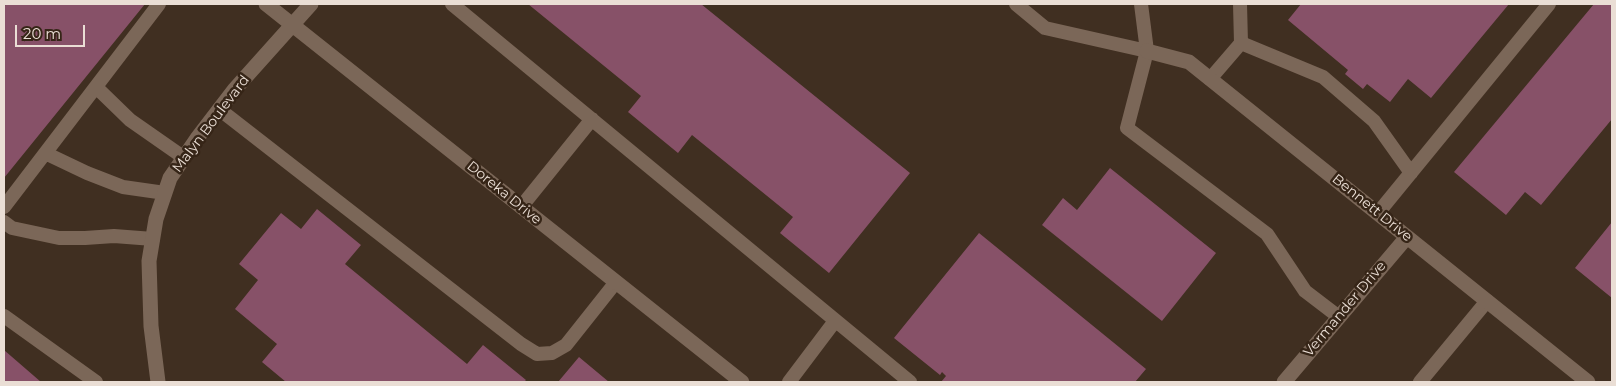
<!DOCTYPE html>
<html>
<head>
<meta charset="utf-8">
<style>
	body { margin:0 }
	#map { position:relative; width:1616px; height:386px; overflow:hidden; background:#402f21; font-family:Montserrat,sans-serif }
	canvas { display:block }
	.frame { position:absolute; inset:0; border:5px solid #eaded5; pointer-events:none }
	.scale { position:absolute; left:15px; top:25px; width:70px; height:22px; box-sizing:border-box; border:2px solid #eaded5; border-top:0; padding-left:6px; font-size:15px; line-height:18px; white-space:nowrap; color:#eaded5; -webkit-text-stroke:4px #362517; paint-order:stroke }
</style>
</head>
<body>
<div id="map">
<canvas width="1616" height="386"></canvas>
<div class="frame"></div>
<div class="scale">20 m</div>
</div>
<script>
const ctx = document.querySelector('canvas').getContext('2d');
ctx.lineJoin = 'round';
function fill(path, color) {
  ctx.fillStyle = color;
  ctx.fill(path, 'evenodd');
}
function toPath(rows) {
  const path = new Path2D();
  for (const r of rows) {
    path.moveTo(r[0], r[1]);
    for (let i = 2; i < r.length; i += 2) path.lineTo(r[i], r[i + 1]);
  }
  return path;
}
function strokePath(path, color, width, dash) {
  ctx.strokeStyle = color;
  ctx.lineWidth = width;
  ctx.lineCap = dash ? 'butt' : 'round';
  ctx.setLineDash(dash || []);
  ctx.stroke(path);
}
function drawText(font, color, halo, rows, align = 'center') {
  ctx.font = font + ' Montserrat,sans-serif';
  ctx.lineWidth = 5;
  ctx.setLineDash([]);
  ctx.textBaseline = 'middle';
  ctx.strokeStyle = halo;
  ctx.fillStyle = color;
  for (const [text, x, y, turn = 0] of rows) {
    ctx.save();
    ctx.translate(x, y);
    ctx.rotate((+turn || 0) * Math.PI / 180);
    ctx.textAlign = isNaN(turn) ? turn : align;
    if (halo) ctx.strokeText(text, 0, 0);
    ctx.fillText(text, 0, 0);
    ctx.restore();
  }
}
fill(toPath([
	[6,4,145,4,4,178,4,7],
	[528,4,701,4,910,173,829,273,780,233,793,217,692,135,678,153,628,112,641,96],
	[1301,4,1509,4,1431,98,1408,79,1390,102,1367,84,1363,89,1345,74,1348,70,1288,20],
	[1594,4,1612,4,1612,119,1541,205,1525,192,1506,215,1454,172],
	[1110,168,1216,253,1162,321,1042,225,1063,198,1077,210],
	[317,209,361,245,345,264,467,364,483,345,526,380,524,382,286,382,262,362,277,344,235,309,258,280,239,264,281,213,301,229],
	[1612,222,1612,298,1575,268],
	[979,233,1146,369,1135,382,941,382,946,376,942,372,940,375,894,338],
	[4,350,41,382,4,382],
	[579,357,609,382,558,382]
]), '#875168');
strokePath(toPath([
	[452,4,910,382],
	[1016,4,1045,28,1147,51],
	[1141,4,1147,51,1127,128,1267,234,1305,291,1339,317],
	[1241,43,1323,77,1374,121,1411,173],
	[1210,79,1241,43,1240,4],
	[96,87,130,120,183,157],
	[219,109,521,344,537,354,552,353,566,345,616,282],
	[45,153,87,173,123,187,165,193],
	[4,207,159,4],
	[521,207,592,119],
	[1378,213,1549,4],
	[4,222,12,228,59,238,85,238,114,236,153,239],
	[4,316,96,382],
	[789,382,835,321],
	[1420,382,1487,301]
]), '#7b6758', 14);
strokePath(toPath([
	[266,4,742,382],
	[1147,51,1189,62,1588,382],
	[158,382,151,326,149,261,156,219,170,178,198,137,234,90,311,4],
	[1284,382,1407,237]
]), '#7b6758', 15);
drawText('14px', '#eaded5', '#362517', [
	["Malyn Boulevard",211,124,-53],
	["Doreka Drive",504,193,39],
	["Bennett Drive",1372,208,39],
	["Vermander Drive",1345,309,-50]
]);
</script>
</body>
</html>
